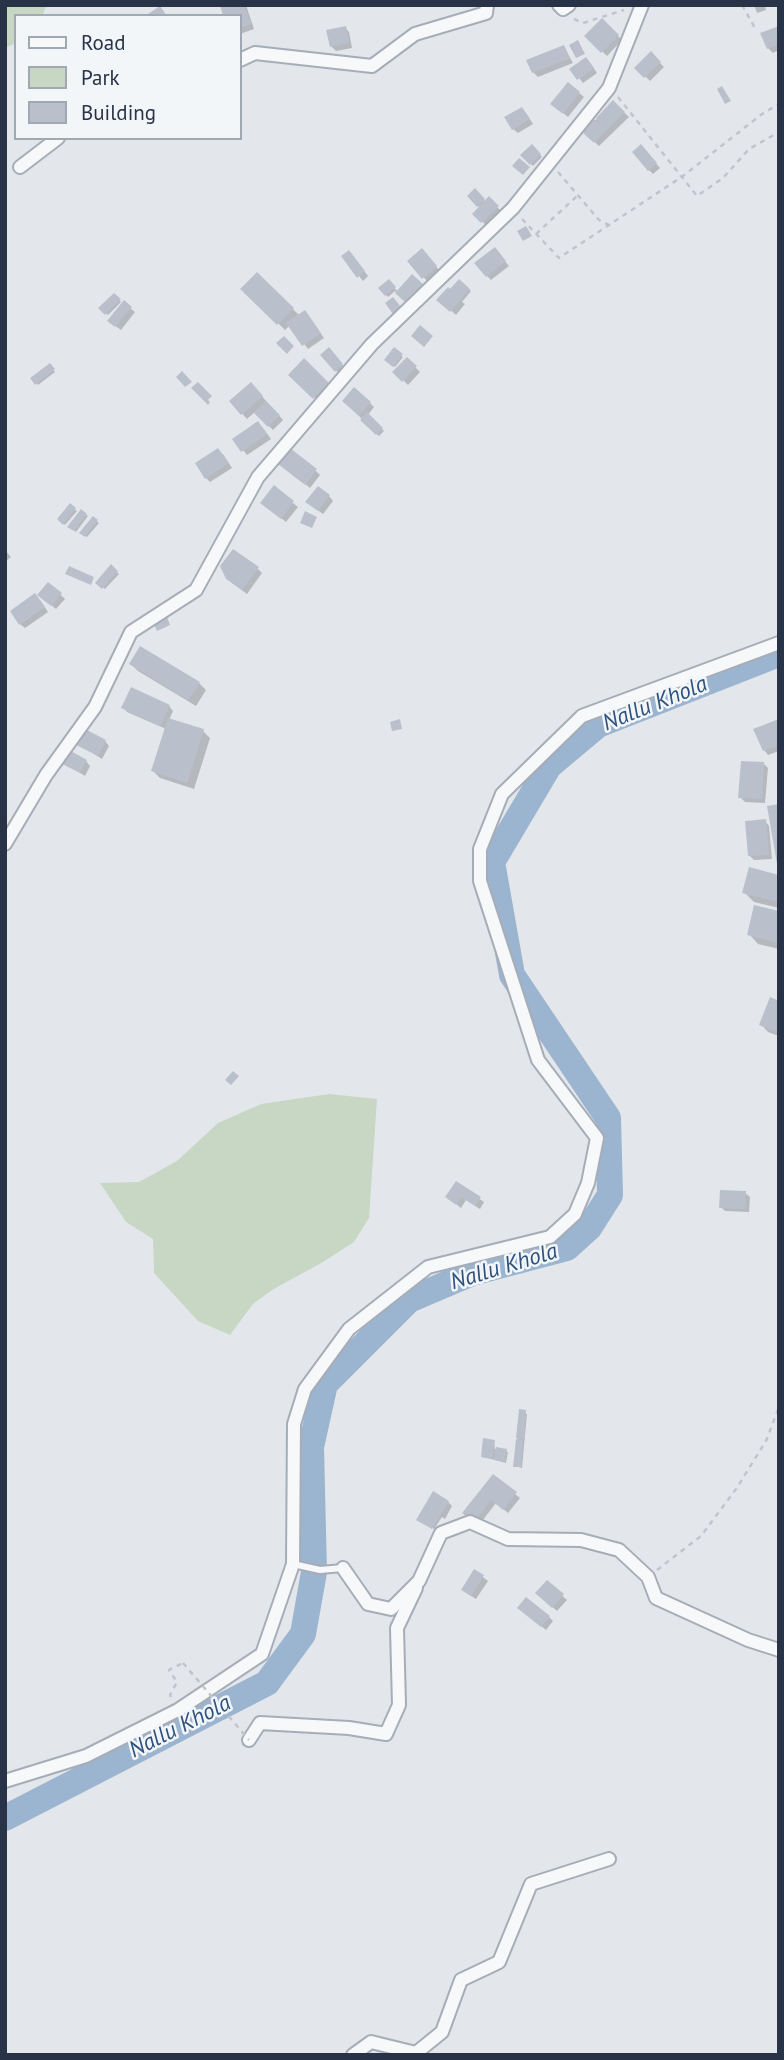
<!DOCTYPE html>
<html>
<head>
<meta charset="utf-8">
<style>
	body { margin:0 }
	#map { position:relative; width:784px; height:2060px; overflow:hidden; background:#e3e7ec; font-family:"PT Sans",sans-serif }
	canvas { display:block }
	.frame { position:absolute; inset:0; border:7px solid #293347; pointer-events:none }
	.legend { position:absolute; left:14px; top:14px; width:228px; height:126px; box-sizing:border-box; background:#f3f6f9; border:2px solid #a2a8b2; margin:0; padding:9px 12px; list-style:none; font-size:21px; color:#293347 }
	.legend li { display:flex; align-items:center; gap:14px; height:35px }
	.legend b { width:35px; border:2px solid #a2a8b2 }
</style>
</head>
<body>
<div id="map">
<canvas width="784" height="2060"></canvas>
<div class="frame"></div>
<ul class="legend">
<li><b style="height:9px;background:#f6f8fa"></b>Road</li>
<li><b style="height:19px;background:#c8d7c3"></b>Park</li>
<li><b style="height:19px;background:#bac0cb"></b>Building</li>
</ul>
</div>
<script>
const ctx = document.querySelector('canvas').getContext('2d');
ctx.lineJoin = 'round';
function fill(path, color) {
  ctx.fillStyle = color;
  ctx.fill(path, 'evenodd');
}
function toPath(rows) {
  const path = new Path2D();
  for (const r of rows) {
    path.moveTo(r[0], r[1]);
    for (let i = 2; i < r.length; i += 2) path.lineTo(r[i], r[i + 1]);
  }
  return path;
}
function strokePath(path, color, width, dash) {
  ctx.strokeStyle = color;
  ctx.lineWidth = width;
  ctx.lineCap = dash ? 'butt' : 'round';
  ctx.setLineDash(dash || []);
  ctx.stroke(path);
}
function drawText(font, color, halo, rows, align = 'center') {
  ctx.font = font + ' "PT Sans",sans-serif';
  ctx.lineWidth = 5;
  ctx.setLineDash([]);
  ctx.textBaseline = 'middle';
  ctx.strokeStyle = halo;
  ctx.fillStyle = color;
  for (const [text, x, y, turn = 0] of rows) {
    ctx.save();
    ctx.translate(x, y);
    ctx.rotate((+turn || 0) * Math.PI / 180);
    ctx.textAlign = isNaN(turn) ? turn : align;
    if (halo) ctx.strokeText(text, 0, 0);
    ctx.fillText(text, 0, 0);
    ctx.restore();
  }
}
fill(toPath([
	[5,5,47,5,42,16,16,16,16,43,5,48],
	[329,1094,377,1099,369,1218,354,1242,323,1262,272,1290,253,1304,230,1335,198,1321,154,1273,153,1239,126,1222,100,1183,139,1182,177,1161,218,1123,261,1104]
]), '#c8d7c3');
fill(toPath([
	[225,5,246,5,254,29,240,34,240,16],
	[754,5,765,5,766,10,757,13],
	[602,20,622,40,607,56,586,36],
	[345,28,349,32,352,48,336,51,331,46],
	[779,28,779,50,773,53,768,48],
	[564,47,573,63,538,77,533,72,529,61],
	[651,54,664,67,650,81,637,68],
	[590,63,597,73,583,83,572,69],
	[568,84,584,97,568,117,557,108],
	[613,102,629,117,599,146,584,132],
	[526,113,533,124,518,133,513,129],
	[532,146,542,157,533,166,522,155],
	[645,151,660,168,653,174,649,170],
	[475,191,486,202,489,199,502,212,487,226,474,214,480,208,469,196],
	[422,251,440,271,428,282,409,261],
	[499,254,509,266,491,280,487,276],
	[353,257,368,276,363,281,359,276],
	[257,274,300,316,309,317,324,338,308,349,290,325,285,330,243,289],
	[412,277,427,291,411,306,395,291,388,297,380,289,389,281,398,292],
	[459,281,471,291,462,302,465,304,456,315,439,299],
	[114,295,121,302,108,315,101,308],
	[130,308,135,312,121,330,114,325],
	[394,350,403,357,395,367,386,360],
	[333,354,346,370,340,375,322,355],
	[407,359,420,372,408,385,395,372],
	[304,361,332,388,319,402,290,375],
	[50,365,55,372,38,385,32,378],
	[251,384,283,420,273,430,255,412,247,419,231,401],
	[370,403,374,407,368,415,384,431,379,436,349,406],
	[263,428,271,439,247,455,235,440],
	[223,454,232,468,210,482,206,478],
	[285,468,316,471,320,475,310,488],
	[274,488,298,507,286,522,267,507],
	[329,496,333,501,323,514,312,506],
	[71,506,77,511,65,525,59,519],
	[81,511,88,516,76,532,70,527],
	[93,518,99,523,87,537,81,532],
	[5,550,11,557,5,562],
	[111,567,119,574,105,589,98,582],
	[257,568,262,573,247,594,232,583],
	[49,584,65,599,56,609,44,599],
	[40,600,48,612,25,628,20,624],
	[131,664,199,683,206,690,196,706,138,671],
	[169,706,173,711,169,720,203,731,210,738,194,789,160,778,153,771,166,729,127,712,123,707],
	[779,721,779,751,768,755,764,750],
	[105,741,109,746,102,759,78,744],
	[86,761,90,766,85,776,64,763],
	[764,764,768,768,765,803,745,802,740,797],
	[765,821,769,826,772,859,754,860,750,856],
	[779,876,779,908,754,902,744,892],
	[779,913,779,949,758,944,749,934],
	[779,1003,779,1036,768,1032,761,1024],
	[456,1183,484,1202,480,1209,466,1200,461,1208,447,1197],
	[745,1193,750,1197,749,1212,725,1211,721,1207],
	[520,1411,527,1414,522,1468,515,1466],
	[494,1442,495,1449,508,1452,506,1463,483,1457],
	[493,1476,520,1498,508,1513,496,1503,479,1525,465,1513],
	[448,1502,452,1506,445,1519,442,1517,434,1529,420,1521],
	[475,1571,488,1581,476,1599,468,1594],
	[547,1582,567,1600,557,1611,537,1593],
	[524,1612,549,1617,553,1621,546,1630]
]), '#0003');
strokePath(toPath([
	[5,1818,267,1683,303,1634,314,1572,311,1447,325,1384,409,1300,472,1273,567,1248,589,1228,610,1195,608,1118,512,975,492,862,549,766,598,725,779,654]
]), '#9bb4cf', 26);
fill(toPath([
	[220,5,244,5,251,24,240,28,240,16,223,16],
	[160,6,167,16,145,16],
	[602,18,619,35,601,53,584,36],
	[346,26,349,43,330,47,326,30],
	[779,26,779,44,767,49,760,33],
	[578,40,585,54,576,58,569,45],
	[564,45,570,58,532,73,526,60],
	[651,51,661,62,644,78,634,68],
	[586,57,594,68,577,80,569,69],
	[568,82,580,92,563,114,550,104],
	[722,86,731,101,725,104,717,89],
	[613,100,625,112,594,143,582,132,594,119,603,126,596,118],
	[522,107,530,119,512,130,504,117],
	[532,144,541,154,530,165,520,155],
	[641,144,657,163,648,171,632,152],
	[519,158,530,167,523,175,512,166],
	[475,188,485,199,477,207,467,196],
	[489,196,499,206,481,223,472,214],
	[526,226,532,236,523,241,517,231],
	[495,247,506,261,486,277,474,263],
	[422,248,437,266,422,279,407,261],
	[349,250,365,271,357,278,341,256],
	[257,272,294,308,277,325,240,289],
	[412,274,424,285,406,303,395,293],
	[389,279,396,287,385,296,378,288],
	[459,279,470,289,450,312,436,300,448,287,450,289],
	[114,293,121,299,105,315,98,308],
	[393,297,401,307,393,314,385,303],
	[124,300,132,307,115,327,107,321],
	[305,310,321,333,302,346,286,323],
	[420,325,433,336,424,347,411,336],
	[284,336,294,346,287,354,276,343],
	[329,347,343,364,335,372,320,355],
	[394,347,403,354,393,367,384,360],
	[407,357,417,366,402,382,392,372],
	[304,358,329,383,313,399,288,375],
	[50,363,55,369,35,385,30,378],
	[182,371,192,382,185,387,176,377],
	[198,382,212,396,208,400,210,402,208,405,191,388],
	[251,382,263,396,241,415,229,401],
	[354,387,371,402,359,416,342,401],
	[266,401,280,415,268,427,254,413],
	[367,412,383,428,376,435,360,420],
	[258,421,267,434,241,452,232,439],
	[218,448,229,463,205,479,195,463],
	[290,448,317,469,305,485,278,464],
	[274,485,294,501,281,519,260,503],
	[318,486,330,495,318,511,305,502],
	[70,503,76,508,63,525,57,519],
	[81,509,87,514,74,531,67,527],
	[305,511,317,517,312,528,300,523],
	[93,516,98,520,85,537,79,533],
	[233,549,259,567,242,590,226,579,220,566],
	[111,564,118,571,102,589,95,583],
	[69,566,94,577,91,585,65,574],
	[48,582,62,593,51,606,37,595],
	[35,593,45,607,19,625,10,611],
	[166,614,170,625,157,631,152,620],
	[140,646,200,682,188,700,129,664],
	[131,687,170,705,160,726,121,708],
	[168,718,204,729,187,783,151,771],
	[400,719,402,729,392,731,390,722],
	[779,719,779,745,763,751,753,729],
	[85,729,106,740,98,756,76,745],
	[69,750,87,760,80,773,62,764],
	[741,761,764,762,762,799,738,798],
	[779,804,779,864,777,864,767,806],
	[766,819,769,855,748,856,745,821],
	[749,867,779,875,779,902,742,893],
	[754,905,779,911,779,943,747,935],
	[770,997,779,1001,779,1033,759,1025],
	[233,1071,239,1076,231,1085,225,1080],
	[456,1181,481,1197,475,1206,461,1197,456,1205,445,1197],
	[720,1190,746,1191,745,1209,719,1208],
	[519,1409,526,1410,524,1439,516,1438],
	[483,1438,495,1440,492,1459,481,1457],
	[516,1439,523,1440,521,1467,513,1467],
	[496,1447,507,1449,505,1462,494,1460],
	[493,1474,517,1492,503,1510,491,1500,474,1522,462,1513],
	[433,1491,449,1501,432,1529,416,1520],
	[474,1569,484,1575,471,1596,461,1590],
	[547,1580,564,1594,552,1608,535,1593],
	[526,1597,550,1616,541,1627,517,1608]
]), '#bac0cb');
const service = toPath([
	[293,1564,320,1570,343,1568]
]);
const minor = toPath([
	[559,5,563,9,569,5],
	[240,60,255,53,372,66,415,34,486,13,487,5],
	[20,167,58,138],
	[5,844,46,775,95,707,131,632,196,590,258,477,372,344,513,208,609,88,642,5],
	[343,1568,368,1604,391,1609,419,1581,441,1533,470,1522,508,1539,581,1540,619,1550,648,1577,656,1598,748,1640,779,1650],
	[249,1740,260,1723,349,1728,386,1734,399,1705,397,1628,416,1588],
	[5,1781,86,1756,178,1710,262,1654,293,1564,294,1424,305,1389,349,1329,428,1267,550,1237,575,1214,588,1183,597,1138,538,1060,480,881,480,849,502,794,582,716,779,643],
	[353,2055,371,2042,416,2053,442,2032,461,1980,499,1962,531,1884,609,1859]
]);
strokePath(service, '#a7adb7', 10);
strokePath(minor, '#a7adb7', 16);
strokePath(toPath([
	[742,5,755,28],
	[574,19,583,23,624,10],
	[618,97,697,196,723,178,749,149,779,132],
	[558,172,599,220,609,225],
	[522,219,559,258,683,176,762,114,779,104],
	[536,234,577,196],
	[657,1570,701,1536,736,1489,766,1441,779,1407],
	[171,1697,170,1695,177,1682,169,1670,183,1663]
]), '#c1c5cb', 2.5, [5, 5]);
strokePath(service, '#f6f8fa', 6);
strokePath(minor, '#f6f8fa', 12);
strokePath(toPath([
	[183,1663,249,1740]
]), '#c1c5cb', 2.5, [5, 5]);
drawText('italic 23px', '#2e527f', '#f3f6f9', [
	["Nallu Khola",655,704,-22],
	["Nallu Khola",504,1267,-17],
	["Nallu Khola",180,1727,-27]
]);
</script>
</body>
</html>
